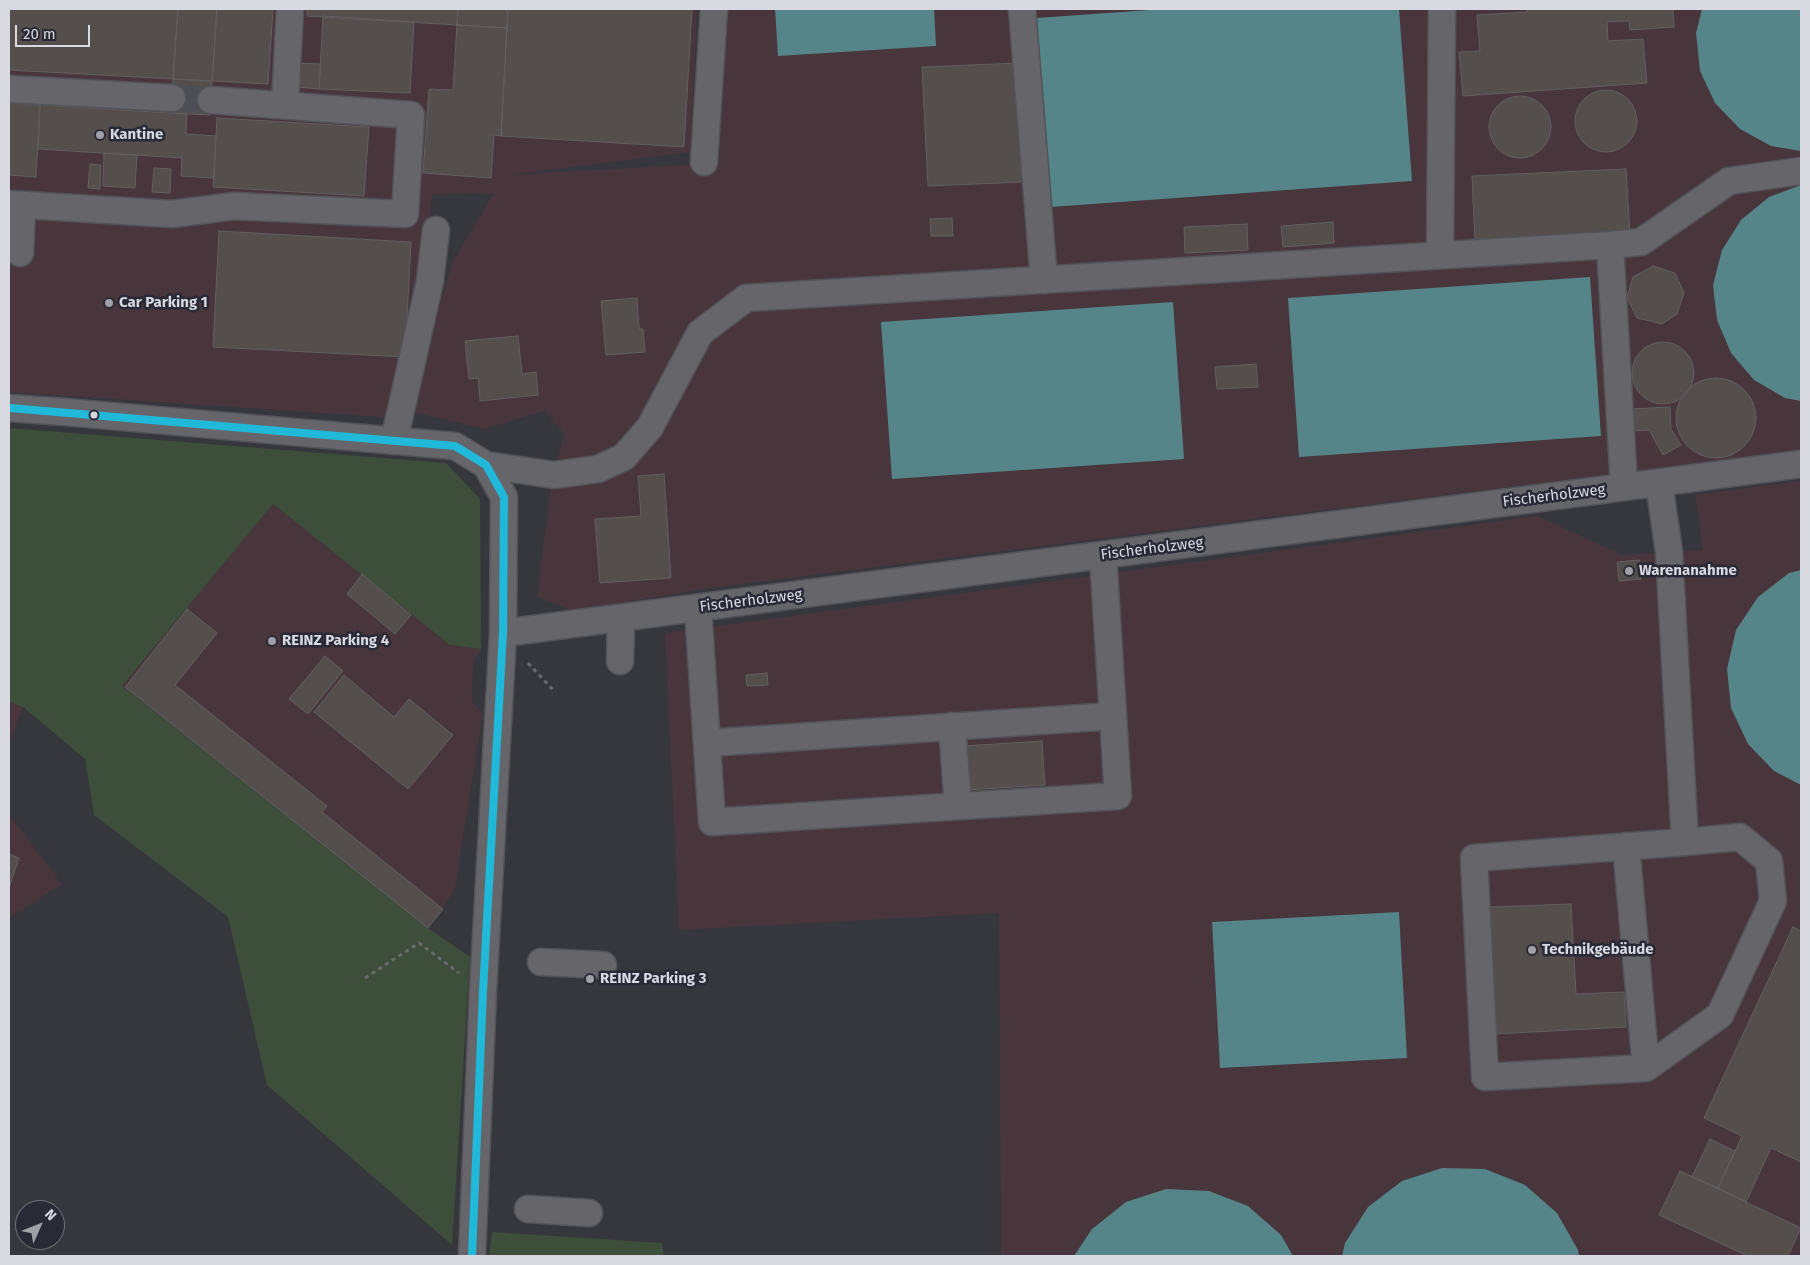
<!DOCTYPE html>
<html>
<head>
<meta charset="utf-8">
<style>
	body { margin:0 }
	#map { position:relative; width:1810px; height:1265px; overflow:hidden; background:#36373d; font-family:"Fira Sans",sans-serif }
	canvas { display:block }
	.frame { position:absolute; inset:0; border:10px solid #d8d9e1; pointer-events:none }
	.north { position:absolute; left:15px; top:1200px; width:50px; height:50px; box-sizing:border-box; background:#292a35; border:1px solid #6f707a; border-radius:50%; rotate:46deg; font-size:14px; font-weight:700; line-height:20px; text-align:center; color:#d8d9e1 }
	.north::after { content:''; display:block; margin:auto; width:18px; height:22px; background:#9fa0a8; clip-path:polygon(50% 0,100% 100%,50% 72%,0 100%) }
	.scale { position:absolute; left:15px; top:25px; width:75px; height:22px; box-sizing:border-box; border:2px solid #d8d9e1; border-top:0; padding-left:6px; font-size:15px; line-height:18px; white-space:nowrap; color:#d8d9e1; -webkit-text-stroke:4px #292a35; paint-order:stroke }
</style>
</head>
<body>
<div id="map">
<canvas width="1810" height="1265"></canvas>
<div class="frame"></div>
<div class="north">N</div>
<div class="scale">20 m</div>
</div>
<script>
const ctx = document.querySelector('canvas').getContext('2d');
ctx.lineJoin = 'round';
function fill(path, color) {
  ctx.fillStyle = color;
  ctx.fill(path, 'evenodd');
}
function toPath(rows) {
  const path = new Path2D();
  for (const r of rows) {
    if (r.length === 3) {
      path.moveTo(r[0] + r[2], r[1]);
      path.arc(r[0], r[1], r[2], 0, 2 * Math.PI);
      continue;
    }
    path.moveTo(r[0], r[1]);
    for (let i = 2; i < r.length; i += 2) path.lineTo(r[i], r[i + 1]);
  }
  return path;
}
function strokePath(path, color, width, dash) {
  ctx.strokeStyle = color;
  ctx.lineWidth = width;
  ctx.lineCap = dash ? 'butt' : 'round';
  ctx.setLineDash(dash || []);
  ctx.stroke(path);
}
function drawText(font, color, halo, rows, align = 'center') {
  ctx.font = font + ' "Fira Sans",sans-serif';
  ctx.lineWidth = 5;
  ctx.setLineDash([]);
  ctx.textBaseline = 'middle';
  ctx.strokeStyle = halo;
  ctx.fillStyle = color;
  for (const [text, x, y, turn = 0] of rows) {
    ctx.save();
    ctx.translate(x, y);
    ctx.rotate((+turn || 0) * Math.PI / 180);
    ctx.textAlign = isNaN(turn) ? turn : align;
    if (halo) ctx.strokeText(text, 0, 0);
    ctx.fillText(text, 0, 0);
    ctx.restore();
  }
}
fill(toPath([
	[9,9,697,9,690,152,508,175,719,163,727,9,1801,9,1801,450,710,588,572,611,537,596,550,493,564,433,544,411,484,429,410,411,452,263,494,193,432,194,425,280,397,418,9,392],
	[1801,481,1801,1256,1001,1256,999,913,679,930,665,633,1538,516,1621,555,1703,550,1695,495],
	[273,503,450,645,481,649,473,662,472,701,483,713,455,888,443,908,428,927,122,686],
	[9,702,23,707,9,744],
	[9,815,62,884,9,918]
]), '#48363c');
fill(toPath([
	[9,428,446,463,480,499,481,649,450,645,273,504,122,686,428,928,470,957,452,1245,267,1085,228,917,94,815,85,759,23,707,9,702],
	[492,1232,662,1243,664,1256,489,1256]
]), '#3d4e3a');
fill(toPath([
	[775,9,934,9,936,46,778,56],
	[1164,9,1399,9,1412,181,1051,207,1037,18],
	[1702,9,1801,9,1801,151,1771,146,1740,129,1715,103,1700,71,1696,33],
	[1801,185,1801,401,1785,398,1754,380,1731,353,1717,320,1713,285,1722,250,1741,220,1769,197],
	[1590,277,1601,436,1299,457,1288,298],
	[1173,302,1184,459,892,479,881,322],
	[1801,570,1801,785,1774,771,1748,744,1731,708,1727,669,1736,630,1758,597,1789,573],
	[1399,912,1407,1058,1220,1068,1212,922],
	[1442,1168,1485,1169,1525,1185,1557,1213,1578,1250,1579,1256,1342,1256,1345,1243,1368,1207,1402,1181],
	[1166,1189,1209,1191,1248,1206,1281,1235,1293,1256,1074,1256,1092,1229,1126,1202]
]), '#558489');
const building = toPath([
	[9,9,178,9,173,79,9,70,9,9],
	[178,9,217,9,212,81,173,79,178,9],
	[217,9,273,9,268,84,212,81,217,9],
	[307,9,458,9,457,25,307,16,307,9],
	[458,9,508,9,507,28,457,25,458,9],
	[508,9,692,9,684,147,501,136,508,9],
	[1527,9,1673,9,1674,27,1630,30,1629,21,1607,22,1608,41,1643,39,1647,83,1463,96,1459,52,1480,51,1477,15,1527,12,1527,9],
	[323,16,414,22,410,93,319,89,323,16],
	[457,25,507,28,501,136,494,135,491,178,423,173,429,89,453,90,457,25],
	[298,63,321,64,319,89,297,87,298,63],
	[1019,63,1024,182,928,186,922,67,1019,63],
	[173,79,212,81,210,115,171,113,173,79],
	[1606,121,31],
	[1520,127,31],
	[9,103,40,105,36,177,9,175,9,103],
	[40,105,187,114,186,134,216,136,214,178,181,176,182,158,38,149,40,105],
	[217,118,369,127,364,196,213,187,217,118],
	[104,153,137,155,135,188,103,186,104,153],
	[90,164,101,165,100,189,88,188,90,164],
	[154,168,171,169,170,193,152,192,154,168],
	[1626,169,1630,235,1475,242,1472,176,1626,169],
	[952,218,953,236,931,236,930,219,952,218],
	[1333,222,1334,243,1283,247,1281,226,1333,222],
	[1247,224,1248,250,1185,253,1184,227,1247,224],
	[219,231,411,242,405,357,213,347,219,231],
	[1653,266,1675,273,1684,293,1677,314,1662,324,1637,318,1627,298,1633,277,1653,266],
	[637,298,639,329,643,329,645,352,606,355,601,301,637,298],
	[518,336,522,374,536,372,538,395,480,401,478,378,469,379,465,341,518,336],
	[1663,373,31],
	[1256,364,1258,387,1217,389,1215,367,1256,364],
	[1716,418,40],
	[1670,407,1671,429,1681,445,1663,455,1649,430,1633,431,1632,409,1670,407],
	[664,474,671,578,600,583,595,519,641,516,638,476,664,474],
	[1639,560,1641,579,1619,581,1617,562,1639,560],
	[362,574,411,615,395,634,347,594,362,574],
	[187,609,217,633,175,685,327,806,322,812,443,909,428,928,125,687,187,609],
	[325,656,343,671,308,714,289,699,325,656],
	[767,673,768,685,747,686,746,675,767,673],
	[344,675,394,717,409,699,453,735,408,789,314,712,344,675],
	[1042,741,1045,785,967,790,964,746,1042,741],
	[9,854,19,858,9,888,9,854],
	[1571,904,1576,994,1624,992,1626,1027,1495,1034,1489,907,1571,904],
	[1793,927,1801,931,1801,1162,1771,1148,1746,1202,1718,1188,1742,1136,1704,1118,1793,927],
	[1710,1139,1735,1151,1718,1188,1692,1177,1710,1139],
	[1680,1171,1801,1228,1788,1256,1748,1256,1659,1215,1680,1171]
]);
fill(building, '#544e4d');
strokePath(building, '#626061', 1);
strokePath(toPath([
	[172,98,211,100]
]), '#4e4f56', 26, [26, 13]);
const minor = toPath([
	[1022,9,1044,280],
	[9,89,172,98],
	[285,105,290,9],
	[704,162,714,9],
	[9,204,172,214,234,206,405,214,411,115,211,100],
	[1610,245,1641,242,1729,181,1801,171],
	[20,253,22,205],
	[1440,255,1442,9],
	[9,408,65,412,455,446,486,465,554,475,598,469,624,457,650,427,700,333,746,298,1610,245,1624,487],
	[394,441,430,281,436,230],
	[1659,483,1669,552,1685,842,1740,837,1769,861,1773,901,1720,1015,1646,1068,1485,1077,1474,858,1685,842],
	[698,608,712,822,1118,796,1103,555],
	[503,633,1801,464],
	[620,661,621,618],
	[952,726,958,806],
	[707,743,1113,716],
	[1626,846,1646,1068],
	[541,962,603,965],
	[528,1209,589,1213],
	[472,1256,483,991,503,633,504,497,486,465]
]);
strokePath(minor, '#535459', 29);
strokePath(toPath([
	[528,663,555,692],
	[365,978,419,943,459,973]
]), '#696a6e', 3, [4, 4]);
strokePath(minor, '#66666a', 26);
strokePath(toPath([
	[10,408,455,446,486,465,504,497,503,633,483,991,472,1256]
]), '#20b9da', 8);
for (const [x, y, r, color] of [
	[100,135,5,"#9fa0a8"],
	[109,303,5,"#9fa0a8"],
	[94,415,4.5,"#d8d9e1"],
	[1629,571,5,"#9fa0a8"],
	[272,641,5,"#9fa0a8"],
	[1532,950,5,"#9fa0a8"],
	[590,979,5,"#9fa0a8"]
]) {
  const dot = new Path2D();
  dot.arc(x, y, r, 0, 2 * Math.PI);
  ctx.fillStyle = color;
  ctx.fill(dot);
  strokePath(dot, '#292a35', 2);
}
drawText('bold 15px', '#d8d9e1', '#292a35', [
	["Kantine",110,135],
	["Car Parking 1",119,303],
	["Warenanahme",1639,571],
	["REINZ Parking 4",282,641],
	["Technikgebäude",1542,950],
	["REINZ Parking 3",600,979]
], 'left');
drawText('15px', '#d8d9e1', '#292a35', [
	["Fischerholzweg",1554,496,-7],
	["Fischerholzweg",1152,549,-7],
	["Fischerholzweg",751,601,-7]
]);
</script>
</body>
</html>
